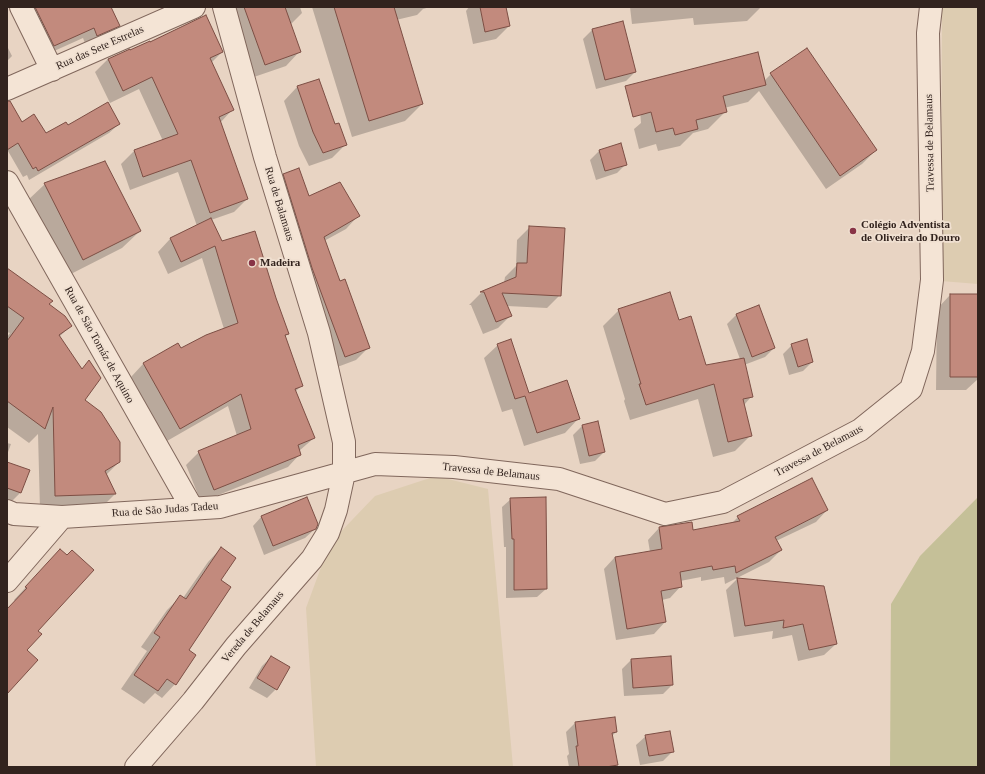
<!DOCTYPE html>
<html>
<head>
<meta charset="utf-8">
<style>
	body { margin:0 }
	#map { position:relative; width:985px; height:774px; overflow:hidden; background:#e8d4c3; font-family:Georgia,serif }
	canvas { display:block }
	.frame { position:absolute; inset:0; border:8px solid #32231e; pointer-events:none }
</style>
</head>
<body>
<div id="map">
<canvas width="985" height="774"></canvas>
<div class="frame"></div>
</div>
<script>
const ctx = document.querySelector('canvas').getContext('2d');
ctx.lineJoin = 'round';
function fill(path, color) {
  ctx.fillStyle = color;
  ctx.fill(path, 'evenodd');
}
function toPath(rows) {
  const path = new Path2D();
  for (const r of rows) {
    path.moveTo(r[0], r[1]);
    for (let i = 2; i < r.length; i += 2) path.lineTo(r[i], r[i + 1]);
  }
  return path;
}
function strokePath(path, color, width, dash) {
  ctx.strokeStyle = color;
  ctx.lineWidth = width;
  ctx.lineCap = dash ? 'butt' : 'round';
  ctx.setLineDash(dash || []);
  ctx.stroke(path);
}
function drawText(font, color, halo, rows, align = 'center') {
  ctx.font = font + ' Georgia,serif';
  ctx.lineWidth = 3.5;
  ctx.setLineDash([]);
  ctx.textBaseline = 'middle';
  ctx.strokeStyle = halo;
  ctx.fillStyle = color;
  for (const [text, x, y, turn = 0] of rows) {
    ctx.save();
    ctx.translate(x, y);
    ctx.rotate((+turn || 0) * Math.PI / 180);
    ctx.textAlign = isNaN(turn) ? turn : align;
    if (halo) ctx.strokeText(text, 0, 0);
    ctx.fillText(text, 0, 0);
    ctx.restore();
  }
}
fill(toPath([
	[942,7,978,7,978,284,941,281],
	[436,476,488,489,513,767,316,767,306,608,330,543,375,496]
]), '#ddccb1');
fill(toPath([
	[978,497,978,767,890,767,891,604,920,556]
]), '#c5c098');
fill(toPath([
	[19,7,110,7,118,26,107,37,86,46,83,38,43,56],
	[230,7,300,7,302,13,290,25,299,52,286,66,251,78],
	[312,7,430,7,423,9,417,15,396,20,422,104,405,121,352,137],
	[469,7,505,7,509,26,496,39,473,44,466,11],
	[630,7,761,7,747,21,694,25,693,18,632,24],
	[622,23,635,72,626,81,596,89,583,39,592,30],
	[7,46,12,56,7,61],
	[807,49,876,150,862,164,826,189,759,91,748,102,724,108,725,112,708,129,693,133,680,146,658,151,656,144,639,149,634,129,641,123,639,97,764,81,771,74],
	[129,50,222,52,211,63,232,110,220,123,247,199,234,212,211,220,221,242,275,298,288,334,284,337,302,385,295,392,314,438,299,451,300,454,288,467,201,502,186,465,199,452,237,436,228,406,167,441,131,377,143,364,178,344,181,349,224,329,202,258,168,274,158,252,170,239,197,226,178,172,130,190,121,164,134,151,163,141,139,89,110,103,95,72,108,59],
	[319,80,334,125,346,144,332,158,309,166,299,146,284,101,297,87],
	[7,102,22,123,46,134,119,124,109,133,29,180,27,175,23,177,8,151,7,152],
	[599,151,626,164,617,173,596,180,590,160],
	[284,175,308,198,358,216,346,229,324,241,340,282,369,347,356,360,332,369,271,187],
	[45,184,140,231,122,248,65,277,27,201],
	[530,227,560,295,547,308,507,306,511,315,498,328,483,334,471,305,469,305,481,293,504,283,505,277,516,266,517,240],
	[7,269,71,326,59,337,81,370,89,362,83,400,119,462,106,475,115,494,100,509,40,510,38,434,29,443,7,427,7,337,10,333,7,332],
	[950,295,978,296,978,379,966,390,936,390,937,309],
	[619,310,679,321,706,366,740,359,727,324,736,315,774,348,765,357,744,365,751,397,744,405,751,435,735,451,713,457,698,399,630,420,624,401,625,399,603,326],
	[498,345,528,394,578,419,565,433,524,446,512,409,502,412,484,358],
	[792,345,812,362,803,371,789,375,783,354],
	[597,422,604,452,595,461,580,464,573,435,582,426],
	[7,443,11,444,7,455],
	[7,463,29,471,20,493,7,506],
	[511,499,546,589,537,597,506,598,506,547,504,547,502,507],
	[827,510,816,522,776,541,781,550,769,562,725,584,724,577,701,581,701,577,680,581,681,586,670,598,662,600,665,622,654,634,616,640,604,569,615,557,650,552,648,540,659,528,693,531,731,524,738,517],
	[262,516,315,529,305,538,264,555,253,526],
	[221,548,219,580,187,650,175,684,162,698,155,693,144,704,121,689,147,651,141,647,167,610,180,597,183,598,208,562],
	[67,556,37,631,25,650,7,693,7,610,15,601,14,600,48,563],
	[737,579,836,644,824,655,798,661,792,635,772,639,773,631,734,637,726,590],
	[271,657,276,689,267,698,249,688,262,666],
	[670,657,672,685,663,694,624,696,622,669,631,660],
	[575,723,616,732,612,736,617,764,614,767,569,767,567,756,569,754,566,732],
	[646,736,673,751,663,761,640,765,636,745]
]), '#0003');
const building = toPath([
	[35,7,111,7,120,26,97,36,94,28,54,46,35,7],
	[244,7,285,7,301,52,265,65,244,7],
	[334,7,394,7,423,104,369,121,334,7],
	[480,7,506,7,510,26,485,32,480,7],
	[206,15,223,52,210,58,234,110,219,117,248,199,210,213,191,160,143,177,134,150,178,134,152,77,123,91,108,59,130,49,130,50,150,41,150,42,206,15],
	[623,21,636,72,605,80,592,29,623,21],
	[807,48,877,150,840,176,770,73,807,48],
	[758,52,766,85,723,96,727,112,696,120,698,129,675,135,673,128,656,132,651,112,633,117,625,86,758,52],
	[319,79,335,124,339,123,347,145,323,153,313,132,297,86,319,79],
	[7,101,10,101,22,122,34,114,46,133,66,122,68,125,108,102,120,124,38,171,36,167,33,169,18,143,7,150,7,101],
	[621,143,627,165,605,171,599,150,621,143],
	[105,161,141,231,83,260,44,183,105,161],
	[299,168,309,196,340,182,360,216,324,237,340,281,345,279,370,348,345,357,312,268,283,174,299,168],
	[211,218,222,241,255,231,276,298,289,334,285,335,303,386,295,389,315,438,298,445,301,455,214,490,198,451,251,429,241,394,180,429,143,363,178,343,181,348,206,335,238,323,215,246,181,262,170,238,211,218],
	[529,226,565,228,561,296,502,293,512,316,496,322,484,292,480,292,516,277,517,263,527,263,529,226],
	[7,268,53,301,49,304,65,316,72,326,59,335,82,369,89,360,101,378,85,400,101,412,120,442,120,462,105,471,116,494,55,496,53,407,45,429,7,401,7,341,24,318,7,306,7,268],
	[670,292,679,320,691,316,706,365,744,358,753,397,743,399,752,436,728,442,714,384,646,405,639,384,641,384,618,309,670,292],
	[950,294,978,294,978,377,950,377,950,294],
	[759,305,775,348,752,357,736,314,759,305],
	[511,339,529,393,567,380,580,419,537,433,525,396,515,399,497,344,511,339],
	[807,339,813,362,798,367,791,344,807,339],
	[598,421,605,452,589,456,582,425,598,421],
	[7,462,30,470,21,493,7,488,7,462],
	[812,478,828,510,775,537,782,550,736,573,735,566,713,570,712,566,680,572,682,587,661,591,666,622,627,629,615,557,662,549,659,527,692,522,693,530,740,521,737,516,812,478],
	[307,497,318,524,316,529,273,546,261,516,307,497],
	[546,497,547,589,514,590,514,539,512,539,510,498,546,497],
	[221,547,236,558,221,580,231,587,189,650,196,655,176,685,167,679,158,691,134,675,160,637,154,633,180,595,186,599,221,547],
	[60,549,67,555,72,550,94,570,38,631,42,634,27,650,38,660,7,694,7,609,27,588,25,587,60,549],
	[737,578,824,586,837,644,809,650,803,624,783,628,784,620,745,626,737,578],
	[271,656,290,667,277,690,257,678,271,656],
	[671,656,673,685,633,688,631,659,671,656],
	[615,717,617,732,612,733,618,765,606,767,579,767,576,746,578,746,575,722,615,717],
	[670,731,674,752,649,756,645,735,670,731]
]);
fill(building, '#c28a7d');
strokePath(building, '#7c4e44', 1);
const minor = toPath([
	[21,7,52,70],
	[7,89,194,7],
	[7,182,192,508],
	[7,511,14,514,62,517,220,507,375,464,454,467,559,479,665,514,723,502,860,430,911,389,923,351,932,280,928,33,931,7],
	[7,581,62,517],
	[136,767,193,701,236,646,312,559,328,533,336,510,344,473,344,442,319,333,265,157,224,7]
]);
strokePath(minor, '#80675c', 24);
strokePath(minor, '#f4e4d5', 22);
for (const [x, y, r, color] of [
	[853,231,4,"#883346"],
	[252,263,4,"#883346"]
]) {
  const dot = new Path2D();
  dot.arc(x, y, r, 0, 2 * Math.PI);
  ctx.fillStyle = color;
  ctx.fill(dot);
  strokePath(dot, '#f0e0d1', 1.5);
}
drawText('11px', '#32231e', '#f0e0d1', [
	["Rua das Sete Estrelas",100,48,-24],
	["Travessa de Belamaus",930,143,-91],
	["Rua de Balamaus",279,204,73],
	["Rua de São Tomáz de Aquino",99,345,61],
	["Travessa de Belamaus",819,451,-28],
	["Travessa de Belamaus",491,472,6],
	["Rua de São Judas Tadeu",165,510,-4],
	["Vereda de Belamaus",253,627,-50]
]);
drawText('bold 11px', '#32231e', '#f0e0d1', [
	["Colégio Adventista",861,225],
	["de Oliveira do Douro",861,238],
	["Madeira",260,263]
], 'left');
</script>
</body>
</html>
